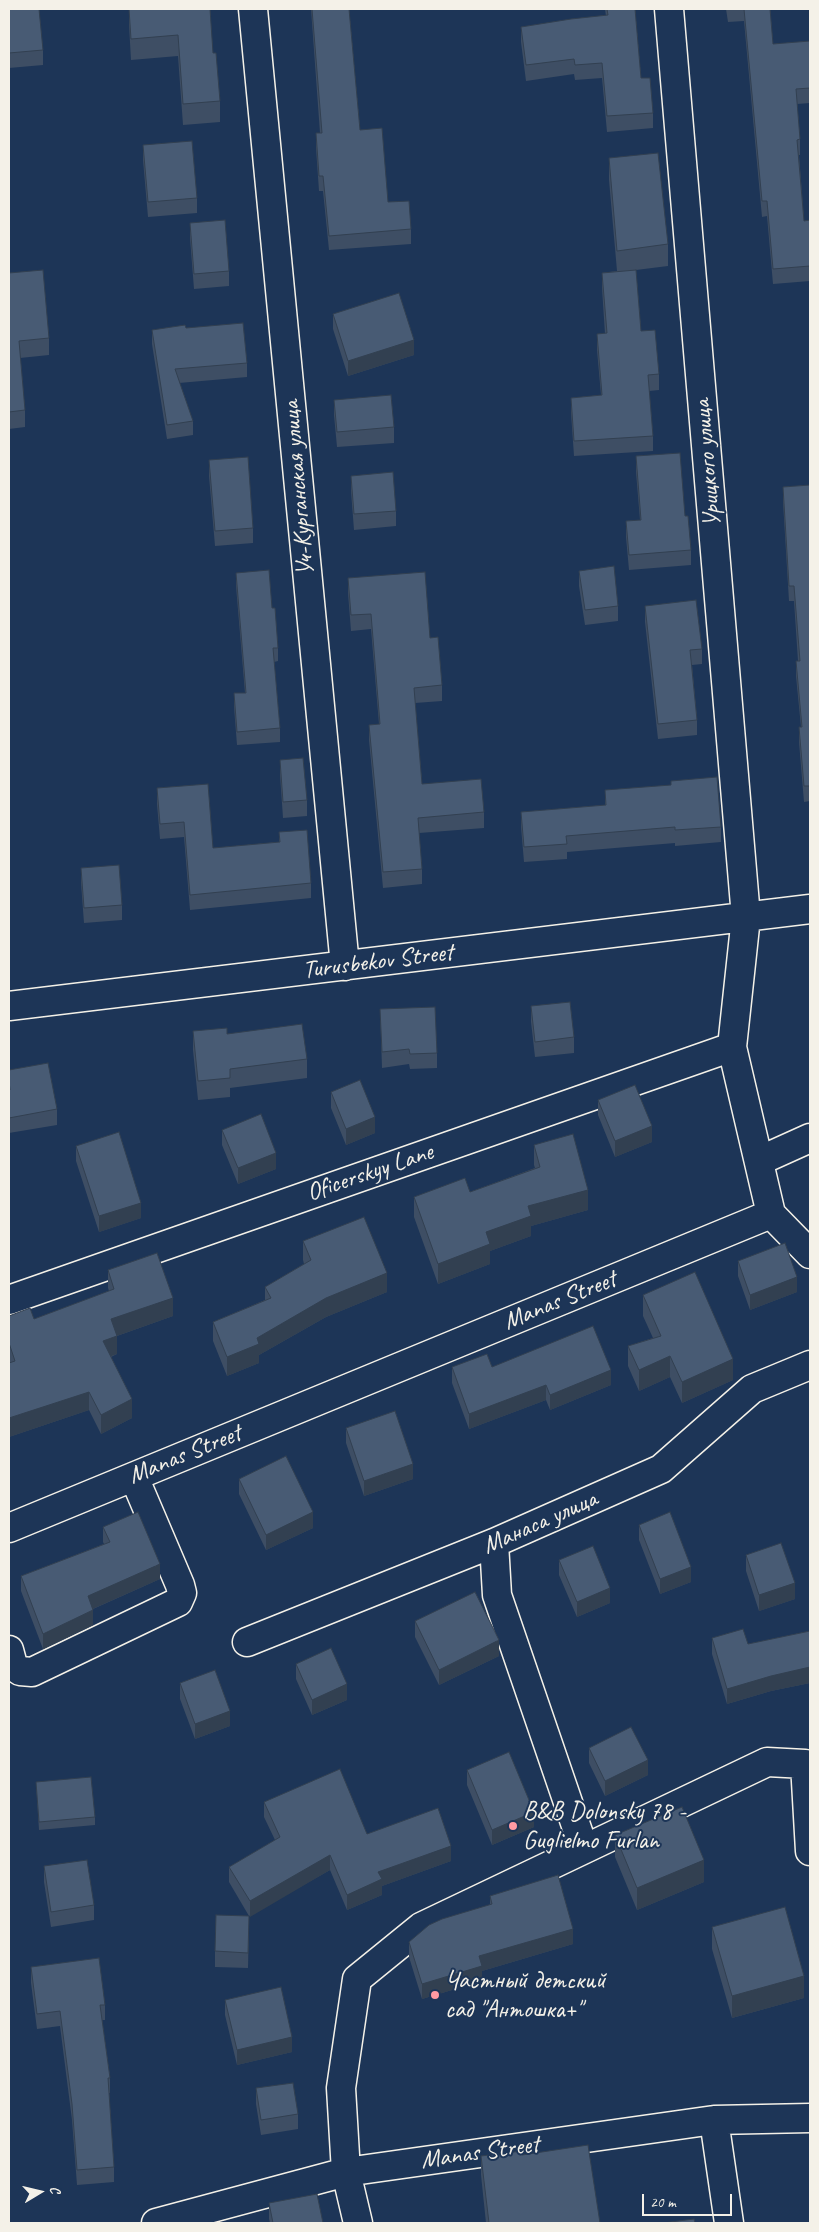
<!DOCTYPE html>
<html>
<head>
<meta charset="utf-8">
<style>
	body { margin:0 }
	#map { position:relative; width:819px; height:2232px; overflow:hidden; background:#1d3557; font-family:Caveat,sans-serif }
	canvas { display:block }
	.frame { position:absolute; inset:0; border:10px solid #f4f1e8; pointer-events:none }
	.north { position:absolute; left:15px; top:2167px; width:50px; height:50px; -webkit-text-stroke:4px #1d3557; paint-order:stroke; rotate:81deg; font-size:14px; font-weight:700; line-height:20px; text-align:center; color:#f4f1e8 }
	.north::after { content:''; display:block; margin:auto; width:18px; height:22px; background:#f4f1e8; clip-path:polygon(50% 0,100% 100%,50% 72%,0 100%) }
	.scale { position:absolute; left:642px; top:2194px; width:90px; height:22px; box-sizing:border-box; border:2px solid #f4f1e8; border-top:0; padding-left:6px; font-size:15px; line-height:18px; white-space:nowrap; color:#f4f1e8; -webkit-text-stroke:4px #1d3557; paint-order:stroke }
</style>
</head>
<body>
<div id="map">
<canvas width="819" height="2232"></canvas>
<div class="frame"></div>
<div class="north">С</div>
<div class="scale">20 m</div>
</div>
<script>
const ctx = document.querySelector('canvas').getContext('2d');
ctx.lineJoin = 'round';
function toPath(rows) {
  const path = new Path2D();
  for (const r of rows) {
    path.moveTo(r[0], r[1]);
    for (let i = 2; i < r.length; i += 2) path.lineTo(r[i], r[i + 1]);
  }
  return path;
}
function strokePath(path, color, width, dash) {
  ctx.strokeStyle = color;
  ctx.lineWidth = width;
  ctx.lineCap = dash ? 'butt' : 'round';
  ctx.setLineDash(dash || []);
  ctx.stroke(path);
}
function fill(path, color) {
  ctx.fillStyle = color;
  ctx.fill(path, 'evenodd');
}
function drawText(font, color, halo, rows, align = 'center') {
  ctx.font = font + ' Caveat,sans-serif';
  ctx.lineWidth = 4;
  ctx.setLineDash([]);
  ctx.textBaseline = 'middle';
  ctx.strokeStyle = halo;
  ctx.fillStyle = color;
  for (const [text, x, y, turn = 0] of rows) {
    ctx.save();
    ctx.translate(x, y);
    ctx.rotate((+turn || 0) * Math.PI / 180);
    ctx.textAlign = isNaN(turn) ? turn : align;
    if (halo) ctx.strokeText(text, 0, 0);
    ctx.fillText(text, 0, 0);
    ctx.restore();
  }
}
const minor = toPath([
	[253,9,345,966],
	[9,1006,810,909],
	[759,1161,810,1138],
	[771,1214,810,1254],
	[9,1300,732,1047],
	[9,1528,771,1214,732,1047,746,917,669,9],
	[494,1543,497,1595,584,1849],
	[247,1642,494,1543,661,1469,752,1389,810,1365],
	[9,1650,13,1665,20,1671,32,1672,178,1602,182,1593,180,1585,134,1477],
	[714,2120,729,2223],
	[156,2223,346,2172,714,2120,810,2118],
	[358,2223,346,2172,341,2088,357,1979,421,1927,767,1762,805,1764,810,1851]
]);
strokePath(minor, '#f4f1e8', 31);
strokePath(minor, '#1d3557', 28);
fill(toPath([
	[9,9,43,50,43,65,9,68],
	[129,9,213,53,220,101,220,122,183,125,178,56,131,60,129,25],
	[311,9,349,9,360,130,388,202,411,229,411,244,329,250,323,191,319,191,316,148,316,133,320,133],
	[605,9,635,9,641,78,653,113,653,128,607,132,602,78,575,80,574,74,526,81,521,42,521,27,606,16],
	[726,9,770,9,773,44,810,41,810,103,797,104,800,139,800,155,799,155,804,221,810,220,810,281,773,284,767,216,762,217,744,21,728,22],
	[143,145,197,198,197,213,148,217,143,160],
	[609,158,668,244,668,266,636,270,641,331,659,374,659,390,649,391,653,436,653,451,574,456,571,413,571,398,601,395,597,350,597,334,605,334,602,288,602,273,617,271,609,180],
	[190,223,229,271,229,286,194,289,190,238],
	[9,273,49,338,49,355,20,358,25,410,25,427,9,429],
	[333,314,414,355,348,376,333,329],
	[186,328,247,363,247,377,179,383,193,421,193,435,167,439,152,344,152,330],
	[334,400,394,427,394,443,337,447,334,415],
	[636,456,691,550,691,565,629,570,626,537,626,521,640,520,636,472],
	[209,460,253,528,253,543,215,546,209,476],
	[351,476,396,511,396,526,354,530,351,491],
	[810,485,810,801,804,802,799,742,799,727,801,727,796,676,796,661,798,661,794,601,789,601,783,502,783,487],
	[579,571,618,606,618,621,585,625,579,586],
	[236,573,272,608,278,648,278,661,274,662,280,728,280,742,237,745,234,707,234,693,245,693,236,586],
	[348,578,430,638,442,685,442,701,415,703,422,784,484,812,484,828,419,833,422,869,422,884,383,888,369,740,369,725,379,724,371,629,351,631,348,593],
	[645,606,702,649,702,664,692,665,697,720,697,735,658,739,645,622],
	[280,760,307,800,307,816,283,818,280,775],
	[157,788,213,848,279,842,279,832,311,883,311,898,190,910,184,837,160,839,157,804],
	[605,790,721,827,721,842,675,846,675,843,567,852,567,859,524,862,521,827,521,812,605,805],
	[81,868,122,905,122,920,84,923,81,883],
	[531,1006,574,1037,574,1053,535,1057,531,1022],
	[380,1009,437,1053,437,1068,410,1069,409,1064,382,1068],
	[193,1031,227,1034,307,1059,307,1078,230,1088,230,1097,198,1100,193,1050],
	[9,1070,57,1109,57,1125,9,1133],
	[331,1092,375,1133,346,1145,331,1108],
	[598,1100,652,1142,615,1157,598,1115],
	[222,1130,276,1169,238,1184,222,1145],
	[534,1145,588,1210,531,1226,531,1236,490,1251,490,1264,438,1284,414,1217,414,1197,470,1192,535,1168,534,1165],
	[76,1146,141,1218,99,1232,76,1161],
	[303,1241,387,1292,326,1317,259,1355,259,1363,227,1376,213,1341,213,1322,265,1300,265,1287,304,1264,303,1260],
	[738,1261,797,1292,750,1310,738,1276],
	[108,1270,173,1316,117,1336,117,1354,111,1357,132,1418,101,1434,89,1410,9,1437,9,1316,34,1319,109,1291,108,1288],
	[643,1295,733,1380,682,1403,670,1377,639,1391,628,1366,628,1346,653,1338,643,1316],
	[452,1367,492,1367,611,1385,550,1410,546,1400,469,1429,452,1383],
	[346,1428,413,1479,364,1496,346,1443],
	[239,1479,313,1528,266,1550,239,1494],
	[639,1525,691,1582,660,1594,639,1540],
	[103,1527,160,1579,93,1609,93,1625,43,1649,21,1591,21,1576,104,1544,103,1542],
	[746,1555,795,1599,759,1611,746,1571],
	[559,1560,610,1603,577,1617,559,1575],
	[415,1621,499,1656,439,1685,415,1637],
	[810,1631,810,1683,771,1691,727,1704,712,1654,712,1638,748,1644],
	[296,1664,347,1700,312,1715,296,1679],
	[180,1683,230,1726,195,1739,180,1699],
	[589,1748,648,1775,605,1796,589,1763],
	[467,1770,534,1827,492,1845,467,1785],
	[36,1782,95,1817,95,1825,39,1830],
	[264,1802,367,1834,451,1861,382,1886,382,1895,347,1910,330,1870,249,1916,248,1968,215,1967,215,1951,249,1916,229,1882,229,1867,275,1840,264,1817],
	[615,1835,704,1882,637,1910,615,1857],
	[44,1866,94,1905,94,1920,51,1927,44,1882],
	[490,1896,573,1944,482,1971,482,1981,422,1999,409,1957,409,1942,490,1905],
	[712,1927,804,1998,732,2018,712,1949],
	[31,1967,105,2005,105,2020,102,2020,110,2078,110,2093,109,2093,114,2167,114,2182,77,2185,72,2120,60,2026,37,2029,31,1983],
	[225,2000,292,2052,237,2065,225,2015],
	[256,2088,298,2114,298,2129,261,2135,256,2104],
	[522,2155,600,2223,486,2223,481,2175,481,2156],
	[269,2203,323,2223,270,2223,269,2219]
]), '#3e4e64');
fill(toPath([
	[414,340,414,355,348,376,348,361],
	[375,1117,375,1133,346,1145,346,1129],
	[652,1126,652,1142,615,1157,615,1141],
	[276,1153,276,1169,238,1184,238,1168],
	[588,1190,588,1210,531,1226,531,1236,490,1251,490,1264,438,1284,438,1264,486,1232,528,1206],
	[141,1203,141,1218,99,1232,99,1216],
	[387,1273,387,1292,326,1317,259,1355,259,1363,227,1376,227,1357,257,1338,326,1298],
	[797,1277,797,1292,750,1310,750,1295],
	[173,1298,173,1316,111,1338,111,1319],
	[117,1336,117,1354,103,1359,103,1341],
	[670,1356,670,1377,639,1391,639,1370],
	[733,1359,733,1380,682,1403,682,1382],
	[611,1370,611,1385,550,1410,550,1395],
	[546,1385,546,1400,469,1429,469,1414],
	[89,1392,89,1410,9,1437,9,1418],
	[132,1399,132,1418,101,1434,101,1415],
	[413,1464,413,1479,364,1496,364,1481],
	[313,1512,313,1528,266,1550,266,1535],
	[160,1564,160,1579,88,1611,88,1596],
	[691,1567,691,1582,660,1594,660,1579],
	[795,1583,795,1599,759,1611,759,1595],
	[610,1588,610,1603,577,1617,577,1602],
	[93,1610,93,1625,43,1649,43,1634],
	[499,1640,499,1656,439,1685,439,1670],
	[810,1667,810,1683,771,1691,727,1704,727,1689,771,1676],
	[347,1684,347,1700,312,1715,312,1700],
	[230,1711,230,1726,195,1739,195,1724],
	[648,1760,648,1775,605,1796,605,1781],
	[534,1812,534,1827,492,1845,492,1830],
	[451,1846,451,1861,382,1886,382,1895,347,1910,347,1895,378,1872],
	[330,1855,330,1870,250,1917,250,1901],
	[704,1860,704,1882,637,1910,637,1888],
	[249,1916,249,1931,248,1968,248,1953],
	[573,1929,573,1944,482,1971,482,1981,422,1999,422,1984,479,1956],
	[804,1976,804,1998,732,2018,732,1996],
	[292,2037,292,2052,237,2065,237,2050]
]), '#324051');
const building = toPath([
	[9,9,39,9,43,50,9,53,9,9],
	[129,9,210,9,213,53,216,53,220,101,183,104,178,35,131,39,129,9],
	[312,9,349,9,360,130,382,128,388,202,409,201,411,229,329,236,323,176,319,176,316,133,322,133,312,9],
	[607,9,635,9,641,78,650,78,653,113,607,116,602,63,575,65,574,59,526,65,521,27,571,19,608,15,607,9],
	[744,9,770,9,773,44,810,41,810,88,796,89,800,139,797,140,804,221,810,220,810,266,773,269,767,201,762,201,744,9],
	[192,141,197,198,148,202,143,145,192,141],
	[658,153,668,244,617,251,609,158,658,153],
	[225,220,229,271,194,274,190,223,225,220],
	[43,270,49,338,19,341,25,410,9,412,9,273,43,270],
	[636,270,641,331,655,330,659,374,648,375,653,436,574,441,571,398,602,395,597,334,607,333,602,273,636,270],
	[399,293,414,340,348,361,333,314,399,293],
	[243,323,247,363,175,369,193,421,167,425,152,330,185,325,186,328,243,323],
	[391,395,394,427,337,432,334,400,391,395],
	[680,453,685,516,688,516,691,550,629,555,626,521,641,520,636,456,680,453],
	[248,457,253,528,215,531,209,460,248,457],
	[393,472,396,511,354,514,351,476,393,472],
	[810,485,810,786,804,786,799,727,802,727,796,661,800,661,794,586,789,586,783,487,810,485],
	[614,566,618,606,585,610,579,571,614,566],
	[269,570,272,608,275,608,278,648,273,648,280,728,237,732,234,693,246,693,236,573,269,570],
	[425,572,430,638,438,637,442,685,414,688,422,784,481,779,484,812,418,818,422,869,383,872,369,725,380,724,371,614,351,615,348,578,425,572],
	[696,600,702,649,690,650,697,720,658,724,645,606,696,600],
	[303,758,307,800,283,802,280,760,303,758],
	[717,777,721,827,675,830,675,827,566,836,567,844,524,847,521,812,606,805,605,790,671,785,671,781,717,777],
	[208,784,213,848,280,842,279,832,307,830,311,883,190,895,184,822,160,824,157,788,208,784],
	[119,865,122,905,84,908,81,868,119,865],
	[570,1002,574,1037,535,1042,531,1006,570,1002],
	[435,1007,437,1053,410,1054,409,1049,382,1052,380,1009,435,1007],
	[302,1024,307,1059,230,1069,230,1078,198,1081,193,1031,227,1028,227,1034,302,1024],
	[48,1063,57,1109,9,1118,9,1091,10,1090,9,1081,9,1070,48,1063],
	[360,1080,375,1117,346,1129,331,1092,360,1080],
	[635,1085,652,1126,615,1141,598,1100,635,1085],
	[261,1114,276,1153,238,1168,222,1130,261,1114],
	[119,1132,141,1203,99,1216,76,1146,119,1132],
	[573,1134,588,1190,528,1206,531,1216,486,1232,490,1244,438,1264,414,1197,465,1178,470,1192,540,1167,534,1145,573,1134],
	[364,1217,387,1273,326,1298,257,1338,259,1344,227,1357,213,1322,271,1298,265,1287,311,1260,303,1241,364,1217],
	[785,1243,797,1277,750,1295,738,1261,785,1243],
	[157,1253,173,1298,111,1319,117,1336,103,1341,132,1399,101,1415,89,1392,9,1418,9,1363,15,1361,9,1343,9,1316,30,1308,34,1319,114,1289,108,1270,157,1253],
	[695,1272,733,1359,682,1382,670,1356,639,1370,628,1346,661,1336,643,1295,695,1272],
	[593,1326,611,1370,550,1395,546,1385,469,1414,452,1367,487,1354,492,1367,593,1326],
	[395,1411,413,1464,364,1481,346,1428,395,1411],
	[286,1456,313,1512,266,1535,239,1479,286,1456],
	[138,1512,160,1564,88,1596,93,1610,43,1634,21,1576,110,1542,103,1527,138,1512],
	[670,1512,691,1567,660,1579,639,1525,670,1512],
	[781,1543,795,1583,759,1595,746,1555,781,1543],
	[593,1546,610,1588,577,1602,559,1560,593,1546],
	[475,1592,499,1640,439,1670,415,1621,475,1592],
	[743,1629,748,1644,810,1631,810,1667,771,1676,727,1689,712,1638,743,1629],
	[331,1648,347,1684,312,1700,296,1664,331,1648],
	[215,1670,230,1711,195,1724,180,1683,215,1670],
	[631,1727,648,1760,605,1781,589,1748,631,1727],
	[509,1752,534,1812,492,1830,467,1770,509,1752],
	[340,1769,367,1834,438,1808,451,1846,378,1872,382,1879,347,1895,330,1855,250,1901,229,1867,280,1837,264,1802,340,1769],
	[91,1777,95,1817,39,1822,36,1782,91,1777],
	[682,1807,704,1860,637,1888,615,1835,682,1807],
	[87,1860,94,1905,51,1912,44,1866,87,1860],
	[558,1875,573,1929,479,1956,482,1966,422,1984,409,1942,429,1925,442,1919,492,1904,490,1896,493,1895,558,1875],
	[785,1907,804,1976,732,1996,712,1927,785,1907],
	[216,1915,249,1916,248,1953,215,1951,216,1915],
	[99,1958,105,2005,100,2005,110,2078,108,2078,114,2167,77,2170,72,2104,60,2011,37,2014,31,1967,99,1958],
	[281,1987,292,2037,237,2050,225,2000,281,1987],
	[293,2083,298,2114,261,2120,256,2088,293,2083],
	[588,2145,600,2223,489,2223,481,2156,522,2151,522,2155,588,2145],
	[317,2194,323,2223,273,2223,269,2203,317,2194],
	[694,2219,695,2223,663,2223,694,2219]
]);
fill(building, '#485b74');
strokePath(building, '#324051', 1);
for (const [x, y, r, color] of [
	[513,1826,5,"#ff9aa2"],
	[435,1995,5,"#ff9aa2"]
]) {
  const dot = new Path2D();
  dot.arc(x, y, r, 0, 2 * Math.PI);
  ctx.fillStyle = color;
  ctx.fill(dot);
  strokePath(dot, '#1d3557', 2);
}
drawText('25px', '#f4f1e8', '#1d3557', [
	["Урицкого улица",708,463,-95],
	["Уч-Курганская улица",299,488,-95],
	["Turusbekov Street",378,962,-7],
	["Oficerskyy Lane",370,1173,-19],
	["Manas Street",560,1301,-22],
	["Manas Street",185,1455,-22],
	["Манаса улица",540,1523,-24],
	["Manas Street",480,2153,-8]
]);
drawText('25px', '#f4f1e8', '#1d3557', [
	["B&B Dolonsky 78 -",523,1812],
	["Guglielmo Furlan",523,1841],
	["Частный детский",445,1981],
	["сад \"Антошка+\"",445,2010]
], 'left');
</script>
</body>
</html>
